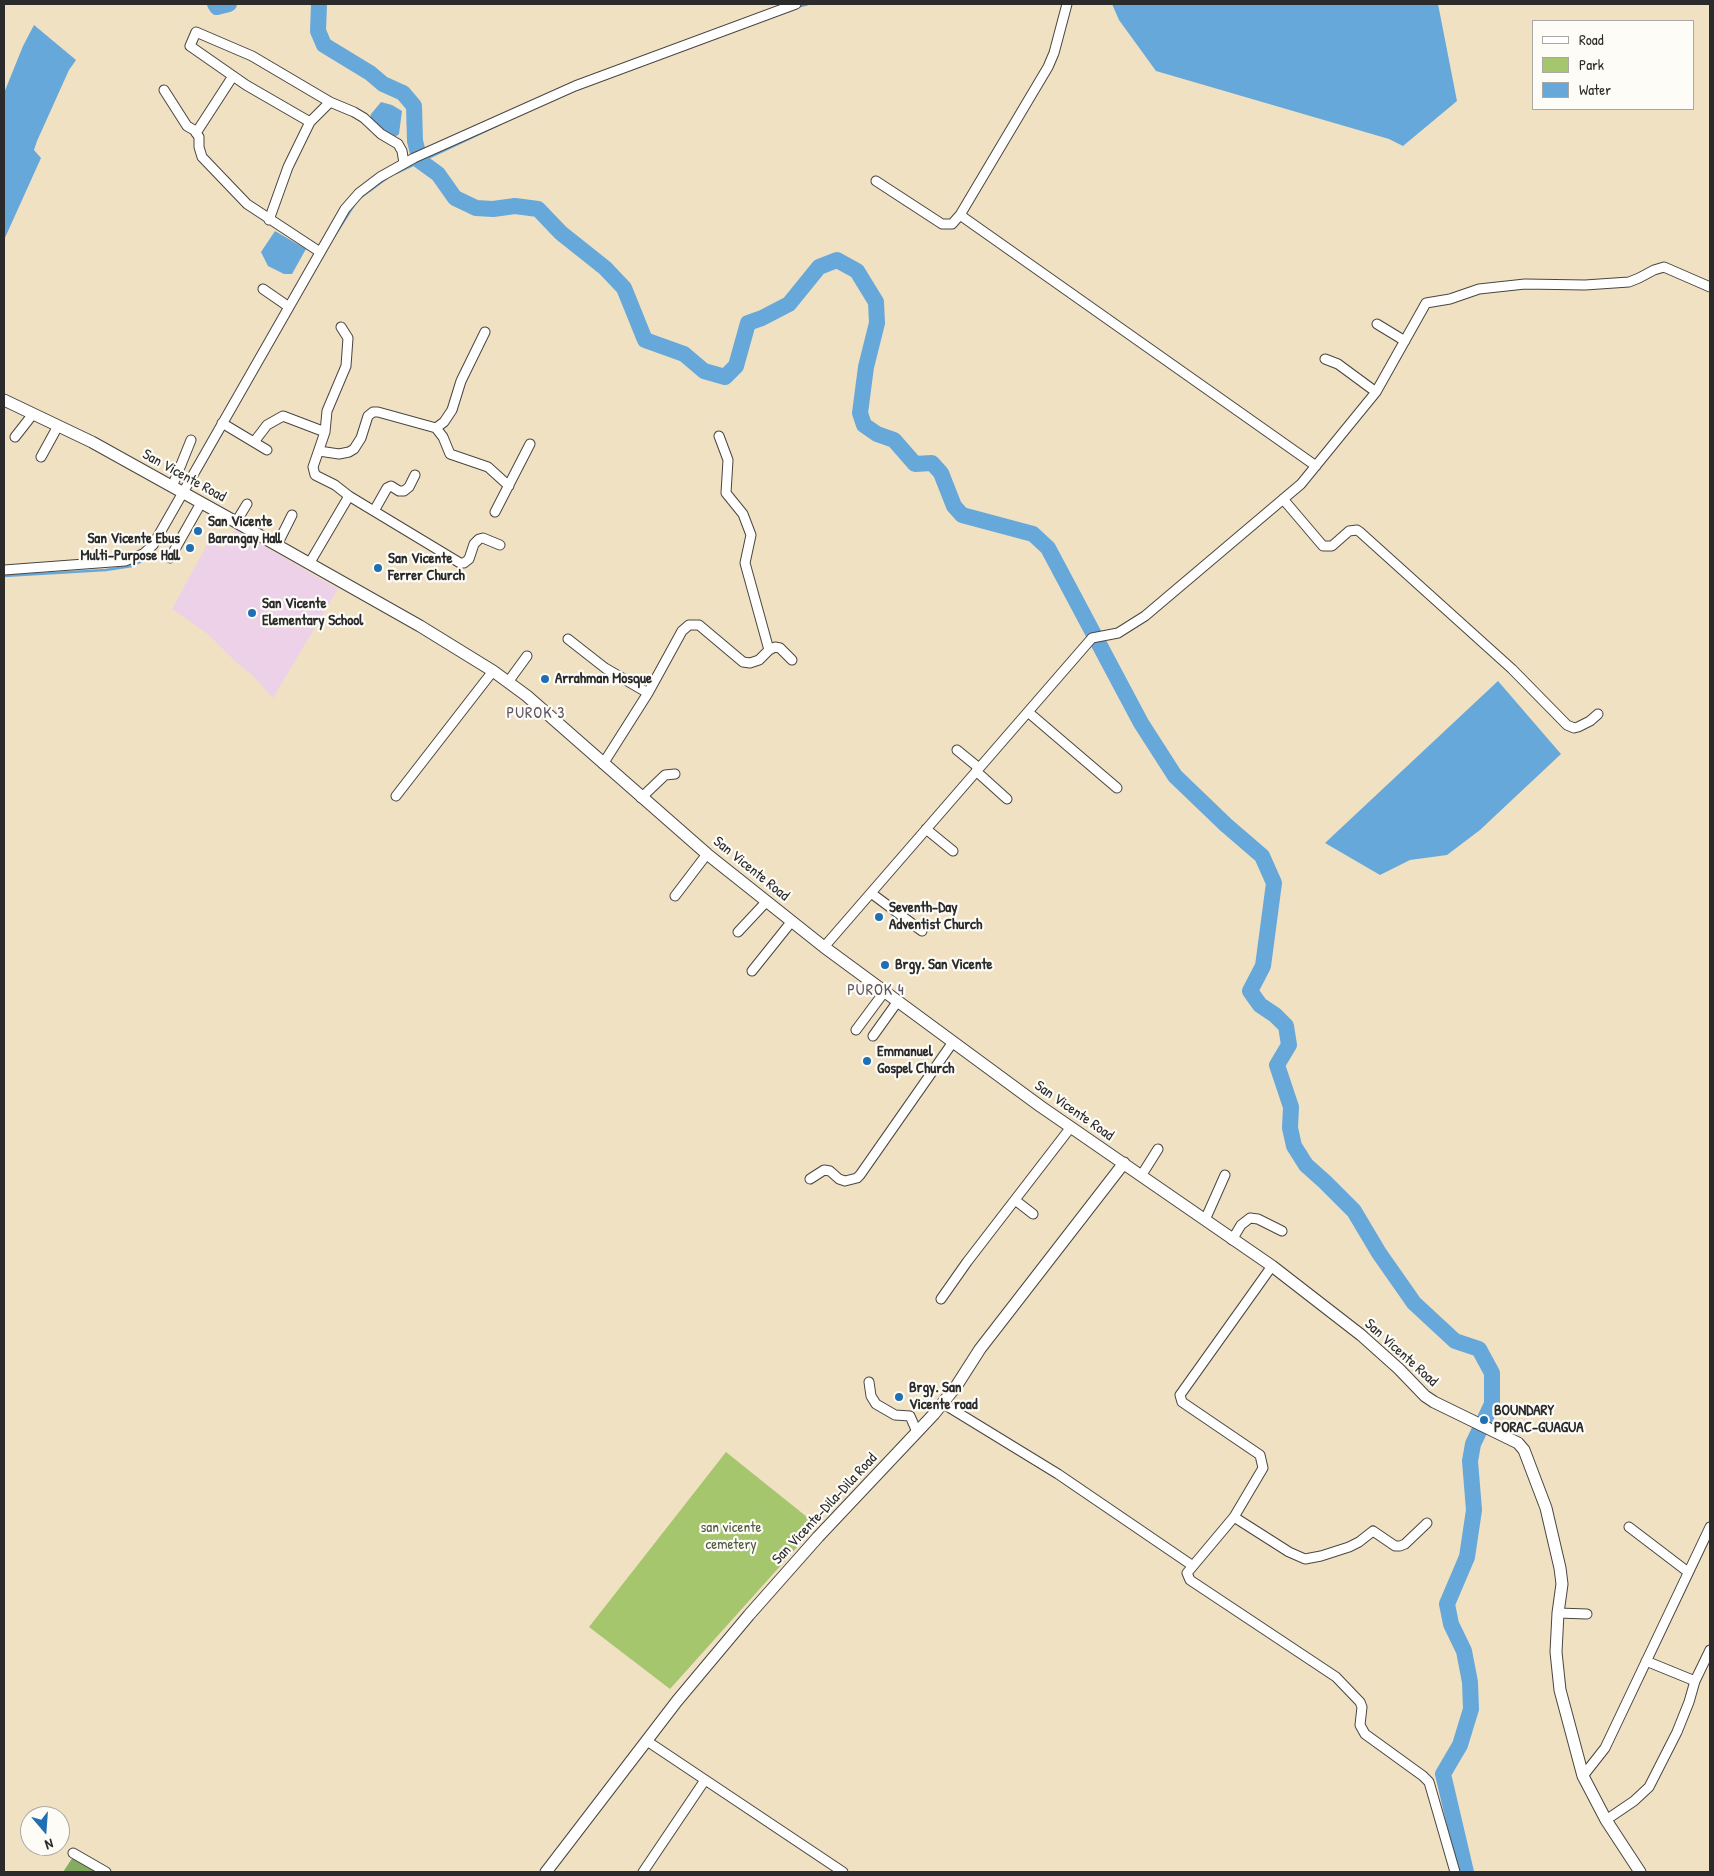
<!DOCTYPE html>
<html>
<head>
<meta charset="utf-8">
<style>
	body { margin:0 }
	#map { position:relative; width:1714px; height:1876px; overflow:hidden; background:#f1e1c3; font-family:"Patrick Hand",sans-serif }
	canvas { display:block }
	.frame { position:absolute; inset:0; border:5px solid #2b2b2b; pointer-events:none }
	.legend { position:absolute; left:1532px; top:20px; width:162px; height:90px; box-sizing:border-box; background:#fdfcf7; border:1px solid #a9a8a5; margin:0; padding:6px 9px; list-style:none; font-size:15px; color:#2b2b2b }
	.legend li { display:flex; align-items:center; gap:10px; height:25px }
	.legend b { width:25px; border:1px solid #a9a8a5 }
	.north { position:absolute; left:20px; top:1806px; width:50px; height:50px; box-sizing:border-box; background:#fdfcf7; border:1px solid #a9a8a5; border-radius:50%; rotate:162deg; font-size:14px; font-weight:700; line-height:20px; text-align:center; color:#2b2b2b }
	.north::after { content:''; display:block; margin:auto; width:18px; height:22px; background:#1f6fb2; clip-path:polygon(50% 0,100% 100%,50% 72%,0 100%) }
</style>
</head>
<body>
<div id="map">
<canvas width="1714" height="1876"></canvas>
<div class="frame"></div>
<ul class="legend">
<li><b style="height:6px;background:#fff"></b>Road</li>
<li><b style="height:14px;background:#a6c66e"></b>Park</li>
<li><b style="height:14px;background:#67a8da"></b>Water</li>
</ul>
<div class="north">N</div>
</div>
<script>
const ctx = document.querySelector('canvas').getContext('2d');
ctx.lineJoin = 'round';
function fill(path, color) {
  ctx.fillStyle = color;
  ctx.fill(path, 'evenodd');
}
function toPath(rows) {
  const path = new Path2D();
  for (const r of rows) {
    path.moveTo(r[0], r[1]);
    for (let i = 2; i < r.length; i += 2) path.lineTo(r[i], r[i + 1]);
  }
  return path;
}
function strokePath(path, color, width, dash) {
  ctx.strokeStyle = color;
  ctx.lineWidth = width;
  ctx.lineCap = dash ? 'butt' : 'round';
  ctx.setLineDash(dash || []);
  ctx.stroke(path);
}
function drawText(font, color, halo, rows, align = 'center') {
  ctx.font = font + ' "Patrick Hand",sans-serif';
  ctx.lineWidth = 4.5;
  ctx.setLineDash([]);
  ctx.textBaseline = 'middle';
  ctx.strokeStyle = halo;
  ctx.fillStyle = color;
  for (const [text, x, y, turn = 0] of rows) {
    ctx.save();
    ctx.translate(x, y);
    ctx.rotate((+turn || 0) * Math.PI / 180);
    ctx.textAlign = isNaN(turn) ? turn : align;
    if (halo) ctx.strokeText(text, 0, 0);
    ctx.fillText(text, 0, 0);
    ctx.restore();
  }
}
fill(toPath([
	[235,529,338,589,273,698,252,675,236,662,208,634,172,609,209,541,223,548]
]), '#ecd1e9');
fill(toPath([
	[726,1452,817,1525,670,1689,589,1627]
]), '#a6c66e');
fill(toPath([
	[73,1857,100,1872,63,1872]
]), '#84ab61');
fill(toPath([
	[1112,4,1438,4,1457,101,1403,146,1389,139,1156,71,1119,20],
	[34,25,76,60,69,70,37,141,34,150,41,158,4,240,4,93,23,46],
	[381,102,392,105,402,111,399,134,395,137,379,128,370,119,371,114],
	[275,231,306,249,292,274,284,274,268,266,261,252],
	[1498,681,1561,754,1480,830,1447,855,1410,860,1380,875,1325,843]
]), '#67a8da');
strokePath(toPath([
	[797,7,808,4],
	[396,173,500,124],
	[361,197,387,178],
	[333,238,354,205],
	[200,471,223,431],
	[4,576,106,570,132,566,150,557,155,549]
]), '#67a8da', 2.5);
strokePath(toPath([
	[215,4,217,7,229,4],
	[319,4,318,31,324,45,370,73,383,84,403,93,414,106,415,141,420,161,438,174,455,198,476,208,493,209,515,206,538,209,561,233,605,268,624,288,645,340,684,354,704,371,725,377,736,366,748,323,762,318,789,304,819,267,837,260,857,271,876,302,877,323,866,367,860,413,864,425,877,434,894,440,915,464,932,463,941,473,954,506,962,515,1033,534,1048,548,1141,723,1175,776,1226,825,1262,856,1274,883,1263,966,1250,991,1260,1005,1275,1015,1286,1026,1289,1045,1277,1065,1291,1107,1290,1128,1294,1146,1306,1165,1325,1182,1354,1211,1379,1253,1414,1303,1455,1341,1479,1349,1492,1373,1492,1404,1473,1444,1470,1461,1474,1510,1467,1557,1447,1604,1451,1624,1464,1651,1470,1682,1471,1709,1460,1745,1443,1774,1466,1872]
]), '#67a8da', 16);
const minor = toPath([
	[1067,4,1054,53,1048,67,960,215,1316,466],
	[164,90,187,126,194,130,199,137,199,147,202,157,247,204,320,252],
	[310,122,330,102],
	[196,133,233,76],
	[876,181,942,224,952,224,960,215],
	[269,220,288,167,310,122,246,85,190,46,196,32,252,56,330,102,354,112,364,118,381,134,398,144,402,151,404,163],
	[263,289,289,307],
	[1377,324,1405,341],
	[341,327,348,338,346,366,327,411,325,432,313,467,315,475,335,485,349,496,460,563,464,563,469,559,474,544,479,539,483,538,500,545],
	[1325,359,1338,364,1376,392],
	[222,423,267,450],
	[436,428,444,422,452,410,461,381,485,332],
	[719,436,728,460,726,493,743,514,751,535,745,563,769,650],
	[15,437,33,414],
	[254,442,267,425,283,416,325,432],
	[319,451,339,454,349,452,354,449,361,438,368,416,373,412,378,412,436,428,443,437,450,454,488,467,509,486],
	[41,457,58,426],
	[172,487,191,440],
	[1283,499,1323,546,1332,546,1349,531,1357,530,1360,532,1512,669,1567,725,1574,728,1578,727,1590,721,1598,714],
	[374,511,387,488,391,486,399,491,404,491,409,487,415,475],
	[495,512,530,444],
	[236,522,247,504],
	[277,545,292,515],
	[170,558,201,503],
	[309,564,349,496],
	[4,570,125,561,143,554,153,545,345,209,359,193,380,177,414,158,575,86,796,4],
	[568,639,605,668,648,693],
	[508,682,527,656],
	[1028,712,1117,788],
	[957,750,979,768],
	[603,764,648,693,682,631,689,625,699,625,743,662,750,663,759,660,769,650,775,647,780,648,792,660],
	[976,771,1007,799],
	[396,796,493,671],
	[641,798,665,775,675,774],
	[926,829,953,851],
	[871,893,922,931],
	[675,896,707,854],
	[738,932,767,901],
	[824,947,1092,638,1118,633,1145,616,1301,484,1376,392,1426,303,1450,299,1479,289,1525,284,1585,285,1629,282,1639,278,1654,270,1664,267,1710,287],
	[752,971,792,921],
	[856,1030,885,991],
	[873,1036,898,1001],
	[1141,1176,1158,1149],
	[810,1179,824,1170,830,1171,839,1179,845,1181,857,1178,860,1175,953,1042],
	[1015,1200,1033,1214],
	[1205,1220,1225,1175],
	[1232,1240,1241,1225,1250,1218,1258,1219,1282,1231],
	[1272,1266,1180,1395,1182,1402,1260,1455,1263,1468,1234,1517,1187,1573,1190,1580,1336,1677,1360,1702,1362,1707,1360,1725,1365,1734,1423,1776,1429,1782,1455,1872],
	[941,1299,967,1262,1071,1127],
	[869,1382,871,1396,876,1404,895,1415,910,1416,917,1432],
	[942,1403,1058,1474,1193,1566],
	[1234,1517,1289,1552,1305,1559,1321,1556,1349,1547,1359,1542,1373,1531,1395,1546,1400,1546,1405,1544,1427,1523],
	[1629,1527,1688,1572],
	[1558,1613,1587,1614],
	[1646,1661,1695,1681],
	[647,1741,843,1872],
	[1583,1776,1605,1748,1710,1527],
	[1606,1820,1634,1801,1649,1787,1677,1732,1689,1702,1695,1681,1710,1650],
	[73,1853,106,1872],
	[643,1872,705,1780]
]);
const tertiary = toPath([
	[4,400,92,442,236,522,420,626,493,671,527,696,707,854,824,947,1040,1106,1272,1266,1361,1335,1399,1369,1425,1396,1434,1402,1518,1443,1524,1450,1546,1508,1560,1568,1562,1584,1558,1613,1556,1652,1560,1690,1583,1776,1606,1820,1640,1872],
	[546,1872,677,1701,749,1615,818,1537,934,1414,957,1385,980,1349,1124,1163]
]);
strokePath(minor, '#494642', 11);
strokePath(tertiary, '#494642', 13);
strokePath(minor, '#fff', 9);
strokePath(tertiary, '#fff', 11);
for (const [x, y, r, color] of [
	[198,531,5,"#1f6fb2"],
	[190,548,5,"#1f6fb2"],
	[378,568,5,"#1f6fb2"],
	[252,613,5,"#1f6fb2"],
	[545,679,5,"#1f6fb2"],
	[879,917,5,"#1f6fb2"],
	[885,965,5,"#1f6fb2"],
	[867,1061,5,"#1f6fb2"],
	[899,1397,5,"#1f6fb2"],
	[1484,1420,5,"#1f6fb2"]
]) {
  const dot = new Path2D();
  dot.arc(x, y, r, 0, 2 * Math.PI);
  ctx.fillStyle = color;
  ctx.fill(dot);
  strokePath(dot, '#fdfcf7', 2);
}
drawText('15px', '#2b2b2b', '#fdfcf7', [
	["San Vicente Road",184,476,29],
	["San Vicente Road",751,869,39],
	["San Vicente Road",1074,1111,35],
	["San Vicente Road",1401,1353,42],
	["San Vicente-Dila-Dila Road",825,1509,-47]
]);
drawText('bold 15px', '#2b2b2b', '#fdfcf7', [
	["San Vicente",208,522],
	["Barangay Hall",208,539],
	["San Vicente Ebus",180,539,"right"],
	["Multi-Purpose Hall",180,556,"right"],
	["San Vicente",388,559],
	["Ferrer Church",388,576],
	["San Vicente",262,604],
	["Elementary School",262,621],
	["Arrahman Mosque",555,679],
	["Seventh-Day",889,908],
	["Adventist Church",889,925],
	["Brgy. San Vicente",895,965],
	["Emmanuel",877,1052],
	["Gospel Church",877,1069],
	["Brgy. San",909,1388],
	["Vicente road",909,1405],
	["BOUNDARY",1494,1411],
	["PORAC-GUAGUA",1494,1428]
], 'left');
drawText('15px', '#505a3f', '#fdfcf7', [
	["san vicente",731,1528],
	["cemetery",731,1545]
]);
ctx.letterSpacing = '1px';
drawText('16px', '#5d5563', '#fdfcf7', [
	["PUROK 3",536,714],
	["PUROK 4",876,991]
]);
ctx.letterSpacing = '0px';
</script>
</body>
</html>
